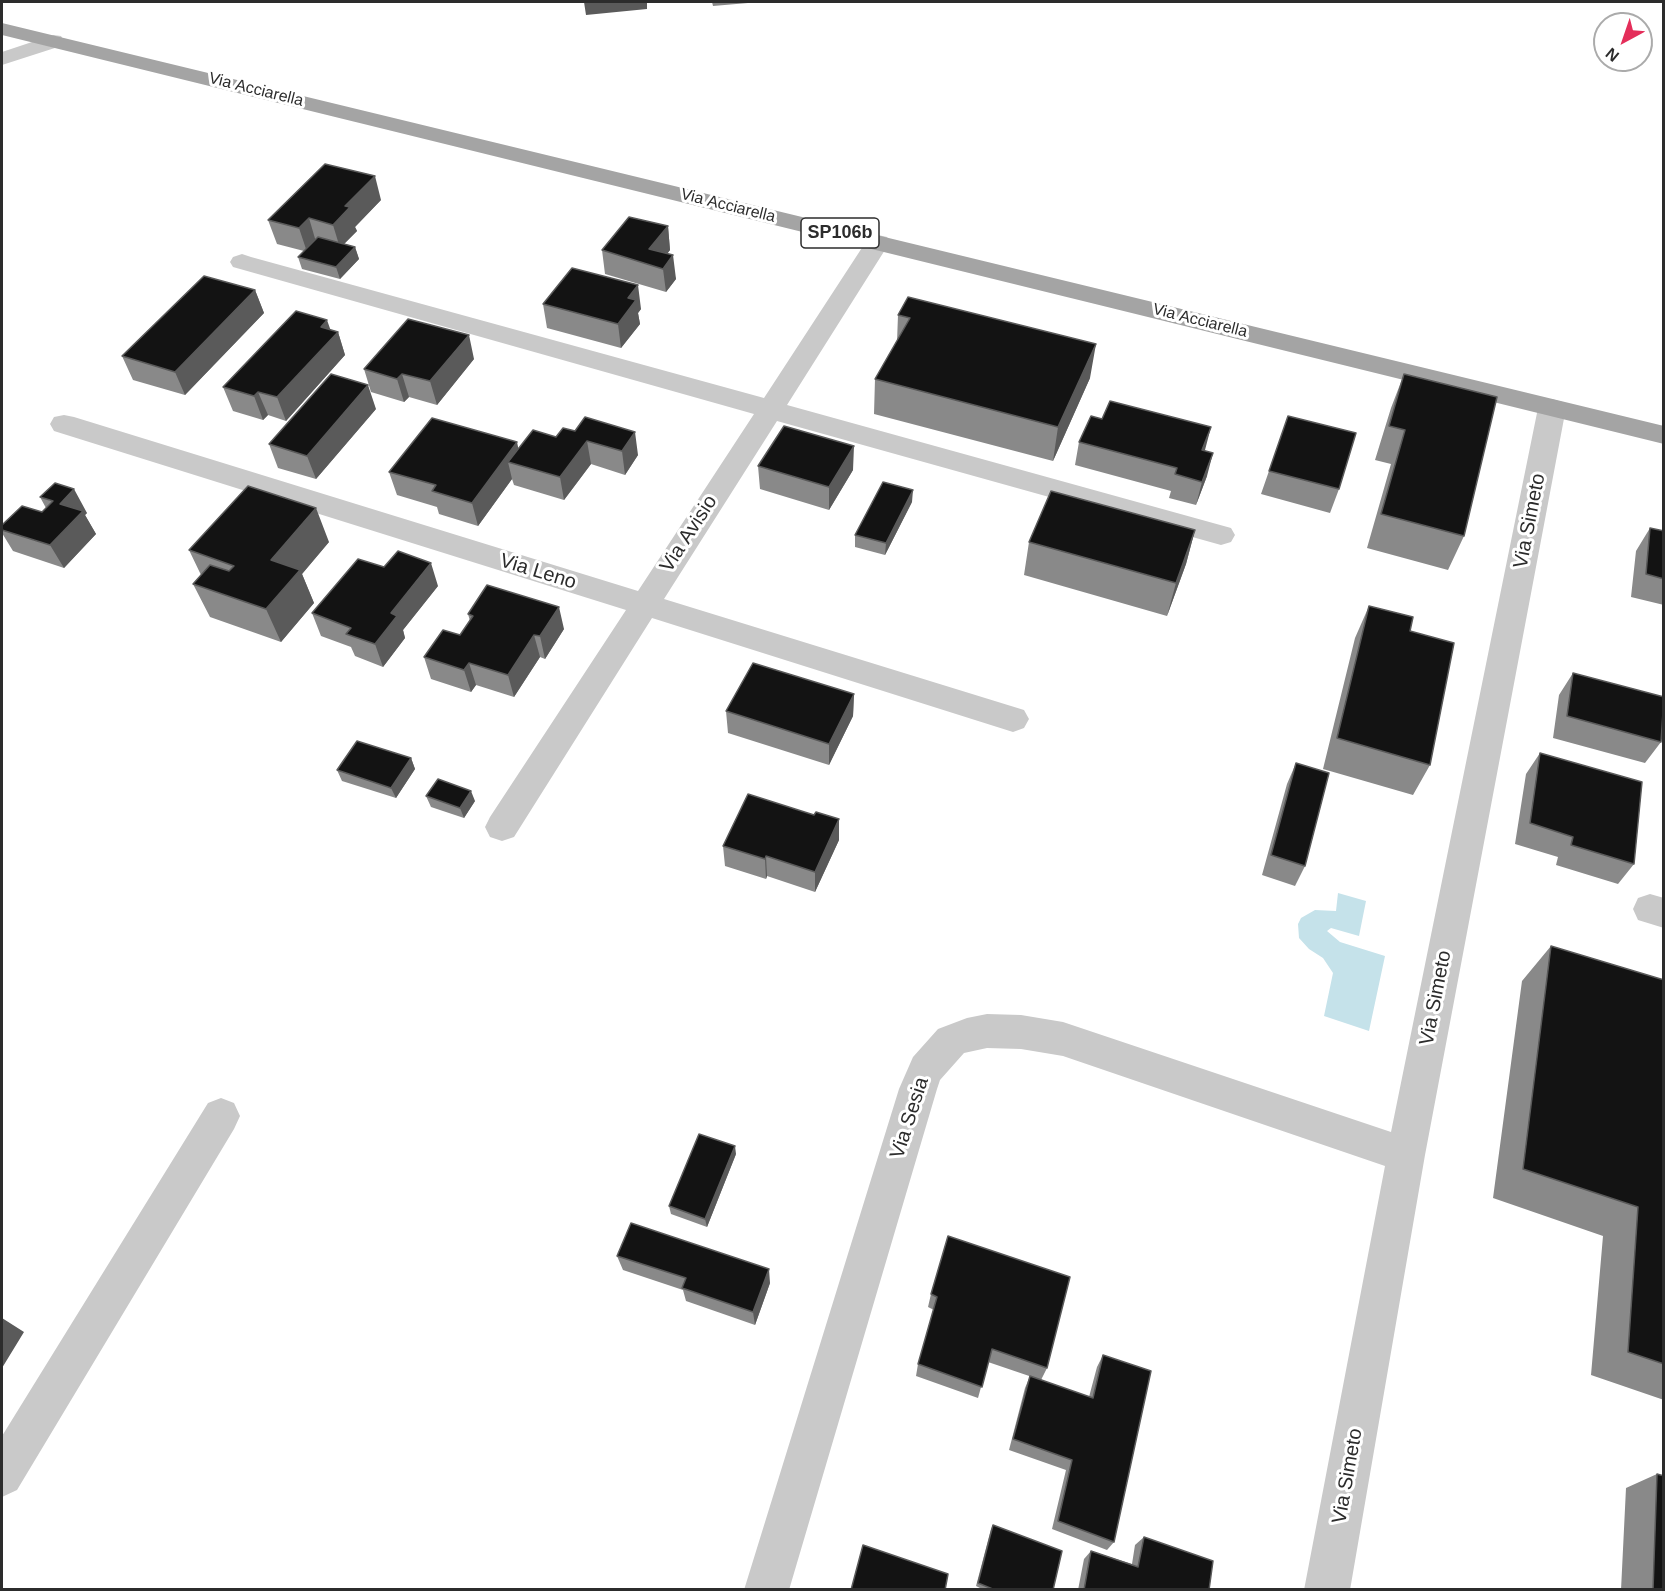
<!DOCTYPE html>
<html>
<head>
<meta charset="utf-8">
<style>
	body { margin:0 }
	#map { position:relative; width:1665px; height:1591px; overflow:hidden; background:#fff; font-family:Helvetica,sans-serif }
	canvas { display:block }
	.frame { position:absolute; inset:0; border:3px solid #2c2c2c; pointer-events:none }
	.north { position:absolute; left:1593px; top:12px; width:60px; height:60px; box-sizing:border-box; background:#fff; border:2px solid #ababab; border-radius:50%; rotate:220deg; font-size:16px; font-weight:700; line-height:24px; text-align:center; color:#2c2c2c }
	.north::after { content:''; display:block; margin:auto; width:21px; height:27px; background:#e42e5a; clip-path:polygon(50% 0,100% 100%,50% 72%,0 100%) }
</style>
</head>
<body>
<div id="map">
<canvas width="1665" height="1591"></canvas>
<div class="frame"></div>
<div class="north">N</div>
</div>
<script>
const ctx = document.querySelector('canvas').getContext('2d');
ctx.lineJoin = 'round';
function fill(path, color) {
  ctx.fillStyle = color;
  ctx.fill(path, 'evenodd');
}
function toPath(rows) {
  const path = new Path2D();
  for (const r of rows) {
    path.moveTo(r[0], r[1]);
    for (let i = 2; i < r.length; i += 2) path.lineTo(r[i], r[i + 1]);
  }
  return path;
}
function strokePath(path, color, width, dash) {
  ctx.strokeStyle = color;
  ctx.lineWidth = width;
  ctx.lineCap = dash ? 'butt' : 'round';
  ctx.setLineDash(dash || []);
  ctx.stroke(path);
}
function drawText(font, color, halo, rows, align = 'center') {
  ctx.font = font + ' Helvetica,sans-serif';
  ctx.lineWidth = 6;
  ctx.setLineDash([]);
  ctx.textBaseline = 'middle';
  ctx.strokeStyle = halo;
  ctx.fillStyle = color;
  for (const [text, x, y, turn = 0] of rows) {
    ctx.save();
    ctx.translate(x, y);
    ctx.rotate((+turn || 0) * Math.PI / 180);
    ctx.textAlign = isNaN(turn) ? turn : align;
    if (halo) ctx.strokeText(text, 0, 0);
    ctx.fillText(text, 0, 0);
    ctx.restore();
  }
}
fill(toPath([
	[1338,893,1366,901,1359,936,1331,928,1327,931,1340,942,1385,956,1369,1031,1324,1016,1333,973,1323,958,1309,949,1299,938,1298,924,1301,918,1315,910,1336,911]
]), '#c5e2ea');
fill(toPath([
	[53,35,61,36,64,41,61,46,2,65,2,52,53,35],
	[878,235,887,237,890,242,787,405,1231,528,1235,535,1231,542,1221,545,777,421,664,599,1024,710,1029,719,1024,728,1013,732,652,618,514,837,502,841,490,837,485,827,490,817,626,610,54,431,50,424,54,417,64,415,74,417,638,591,754,414,233,267,230,262,233,257,242,254,251,257,764,398,869,237,878,235],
	[1552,399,1562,402,1566,408,1425,1155,1350,1590,1304,1590,1385,1166,1063,1056,1021,1049,987,1048,964,1053,940,1080,937,1089,789,1590,744,1590,899,1089,913,1057,938,1029,967,1018,987,1014,1021,1015,1063,1022,1391,1132,1538,408,1542,402,1552,399],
	[1650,894,1664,898,1664,928,1638,920,1633,909,1638,898,1650,894],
	[221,1098,234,1103,240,1116,234,1129,17,1490,2,1497,2,1436,208,1103,221,1098]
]), '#c9c9c9');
fill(toPath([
	[2,23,1664,426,1664,444,2,35,2,23]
]), '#a4a4a4');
fill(toPath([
	[712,2,748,2,748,3,713,6],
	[381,200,355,227,357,231,344,244,355,247,359,259,340,279,302,269,298,257,304,251,277,244,268,220],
	[668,226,670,250,667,254,676,279,666,292,605,274,602,250],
	[255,290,264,313,185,395,133,380,122,356],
	[908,297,1090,378,1053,461,874,414,875,379,897,342,898,315],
	[543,304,641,309,638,313,640,324,621,348,547,328],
	[331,330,338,332,345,355,286,421,268,415,263,420,233,411,223,387],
	[474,359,437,405,409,397,404,402,371,392,364,369],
	[1404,374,1464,536,1448,570,1367,548,1391,464,1375,460,1391,408],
	[376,409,316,479,278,468,269,444],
	[563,428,638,455,625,475,591,464,564,500,514,485,512,479,478,526,439,514,437,507,397,495,389,472,519,449,556,437],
	[1079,442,1205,451,1207,476,1196,505,1169,498,1171,491,1075,465],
	[758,466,853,470,829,510,760,489],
	[1269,471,1339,489,1330,513,1261,494],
	[40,497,87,513,85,515,96,534,64,568,13,551,2,533,2,525,42,512,46,508],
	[912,502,885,555,855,547,855,535],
	[1650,528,1664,531,1664,605,1631,597,1636,551],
	[1195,530,1186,564,1167,616,1024,575,1029,542],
	[329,542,302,574,314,603,281,642,210,617,193,584,201,575,189,550],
	[438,586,403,630,405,638,383,667,355,656,351,647,321,636,312,613],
	[1369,606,1410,631,1430,765,1413,795,1323,769,1355,638],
	[468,614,564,629,545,659,540,657,514,697,476,685,471,692,431,679,424,657,460,635,470,621],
	[1573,673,1661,742,1645,763,1553,738,1559,695],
	[854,694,853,716,829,765,728,733,726,711],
	[1540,753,1634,864,1618,884,1556,865,1558,857,1515,844,1526,774],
	[411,758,415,769,396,798,342,781,337,770],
	[1296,763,1305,866,1295,886,1262,875,1287,784],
	[426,796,475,801,464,818,431,807],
	[814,815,839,819,839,840,815,892,767,876,766,879,725,866,723,846],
	[1551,946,1664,980,1664,1400,1591,1375,1603,1236,1493,1198,1522,981],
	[736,1154,707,1227,671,1214,669,1206],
	[948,1236,1047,1368,1041,1380,988,1362,978,1398,916,1376,918,1364,934,1310,928,1307,931,1294],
	[617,1256,770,1283,755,1325,686,1301,683,1290,623,1270],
	[1103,1355,1114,1542,1107,1550,1052,1529,1066,1470,1009,1450,1025,1388,1030,1376,1089,1397,1097,1367],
	[1657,1474,1664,1590,1621,1590,1626,1488],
	[993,1525,1053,1590,984,1590,976,1586,991,1529],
	[1144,1537,1209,1590,1078,1590,1084,1559,1091,1551,1132,1564,1135,1545]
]), '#898989');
fill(toPath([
	[584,2,647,2,647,9,586,15],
	[375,176,381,200,355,227,357,231,340,248,333,225,345,206],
	[309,218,316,242,307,252,299,228],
	[668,226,670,250,657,267,649,249],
	[355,247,359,259,340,279,336,267],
	[673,255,676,279,666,292,663,269],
	[638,285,641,309,638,313,640,324,621,348,618,324,628,298],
	[255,290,264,313,185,395,175,372],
	[327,320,333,337,338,332,345,355,286,421,277,397,321,327],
	[469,335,474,359,437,405,430,381],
	[1096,344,1090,378,1053,461,1058,427],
	[402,374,409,397,404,402,397,379],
	[368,385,376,409,316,479,307,456],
	[258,392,268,415,263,420,254,396],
	[1211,427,1205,450,1196,473,1202,450],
	[635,432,638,455,625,475,622,451],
	[587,441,591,464,564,500,560,477],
	[517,442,522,465,508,462,512,479,478,526,472,503],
	[854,446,853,470,829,510,829,487],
	[1213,453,1207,476,1196,505,1202,482],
	[74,489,87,513,85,515,96,534,64,568,50,545,60,504],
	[913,490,912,502,885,555,886,543],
	[316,508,329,542,302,574,314,603,281,642,266,609,271,560],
	[1195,530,1186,564,1167,616,1176,583],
	[431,563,438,586,403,630,405,638,383,667,375,644,391,613],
	[559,607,564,629,545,659,540,636],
	[534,635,540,657,514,697,508,675],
	[469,663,476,685,471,692,464,670],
	[854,694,853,716,829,765,829,744],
	[411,758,415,769,396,798,391,788],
	[471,791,475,801,464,818,460,808],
	[839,819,839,840,815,892,815,872],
	[766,856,767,876,766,879,765,859],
	[735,1146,736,1154,707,1227,705,1219],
	[769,1269,770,1283,755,1325,753,1312],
	[2,1318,24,1332,2,1368]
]), '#5a5a5a');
const building = toPath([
	[325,164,375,176,345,206,350,207,333,225,309,218,299,228,268,220,325,164],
	[629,217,668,226,649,249,673,255,663,269,602,250,629,217],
	[318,237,355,247,336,267,298,257,318,237],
	[572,268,638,285,628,298,636,300,618,324,543,304,572,268],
	[204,276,255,290,175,372,122,356,204,276],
	[908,297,1096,344,1058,427,875,379,910,318,898,315,908,297],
	[296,311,327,320,321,327,338,332,277,397,258,392,254,396,223,387,296,311],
	[408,319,469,335,430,381,402,374,397,379,364,369,408,319],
	[331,374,368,385,307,456,269,444,331,374],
	[1404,374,1497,397,1464,536,1381,514,1405,430,1389,426,1404,374],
	[1110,401,1211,427,1202,450,1213,453,1202,482,1175,474,1177,468,1079,442,1091,416,1102,419,1110,401],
	[1288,416,1356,433,1339,489,1269,471,1288,416],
	[585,417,635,432,622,451,587,441,560,477,508,462,533,430,556,437,563,428,575,431,585,417],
	[432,418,517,442,472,503,432,491,436,485,389,472,432,418],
	[784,426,854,446,829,487,758,466,784,426],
	[883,482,913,490,886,543,855,535,883,482],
	[55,483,74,489,60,504,83,511,50,545,2,530,2,525,22,506,42,512,53,501,40,497,55,483],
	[248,486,316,508,271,560,300,570,266,609,193,584,210,565,229,571,234,566,189,550,248,486],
	[1051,491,1195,530,1176,583,1029,542,1051,491],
	[1650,528,1664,531,1664,579,1646,574,1650,528],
	[398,551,431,563,391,613,397,616,375,644,346,634,351,628,312,613,358,559,384,567,398,551],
	[487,585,559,607,540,636,534,635,508,675,469,663,464,670,424,657,443,630,460,635,473,616,468,614,487,585],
	[1369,606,1413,617,1410,631,1454,643,1430,765,1337,738,1369,606],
	[753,663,854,694,829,744,726,711,753,663],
	[1573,673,1664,697,1661,742,1567,716,1573,673],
	[357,741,411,758,391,788,337,770,357,741],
	[1540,753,1642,782,1634,864,1571,845,1573,837,1530,823,1540,753],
	[1296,763,1329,773,1305,866,1271,855,1296,763],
	[438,779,471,791,460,808,426,796,438,779],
	[748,794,814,815,816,812,839,819,815,872,766,856,765,859,723,846,748,794],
	[1551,946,1664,980,1664,1364,1628,1352,1638,1207,1523,1169,1551,946],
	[699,1134,735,1146,705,1219,669,1206,699,1134],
	[631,1223,769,1269,753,1312,682,1288,686,1278,617,1256,631,1223],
	[948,1236,1070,1277,1047,1368,992,1349,982,1387,918,1364,937,1297,931,1294,948,1236],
	[1103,1355,1151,1371,1114,1542,1058,1521,1072,1460,1013,1439,1030,1376,1093,1398,1103,1355],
	[1657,1474,1664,1476,1664,1590,1653,1590,1657,1474],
	[993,1525,1062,1551,1053,1590,995,1590,978,1583,993,1525],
	[1144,1537,1213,1561,1209,1590,1084,1590,1091,1551,1138,1567,1144,1537],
	[863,1545,948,1574,945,1590,851,1590,863,1545]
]);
fill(building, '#131313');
strokePath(building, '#5a5a5a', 1.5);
drawText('16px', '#2c2c2c', '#fff', [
	["Via Acciarella",256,90,14],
	["Via Acciarella",728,206,14],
	["Via Acciarella",1200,321,14]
]);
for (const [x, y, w] of [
	[840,233,78]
]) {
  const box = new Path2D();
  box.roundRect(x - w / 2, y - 15, w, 30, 4.5);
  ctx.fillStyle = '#fff';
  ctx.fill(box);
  strokePath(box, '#2c2c2c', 1.5);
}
drawText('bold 18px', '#2c2c2c', null, [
	["SP106b",840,233]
]);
drawText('20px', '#2c2c2c', '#fff', [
	["Via Simeto",1530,521,-79],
	["Via Avisio",689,534,-57],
	["Via Leno",538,572,17],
	["Via Simeto",1436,998,-79],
	["Via Sesia",910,1118,-72],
	["Via Simeto",1348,1476,-80]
]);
</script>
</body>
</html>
